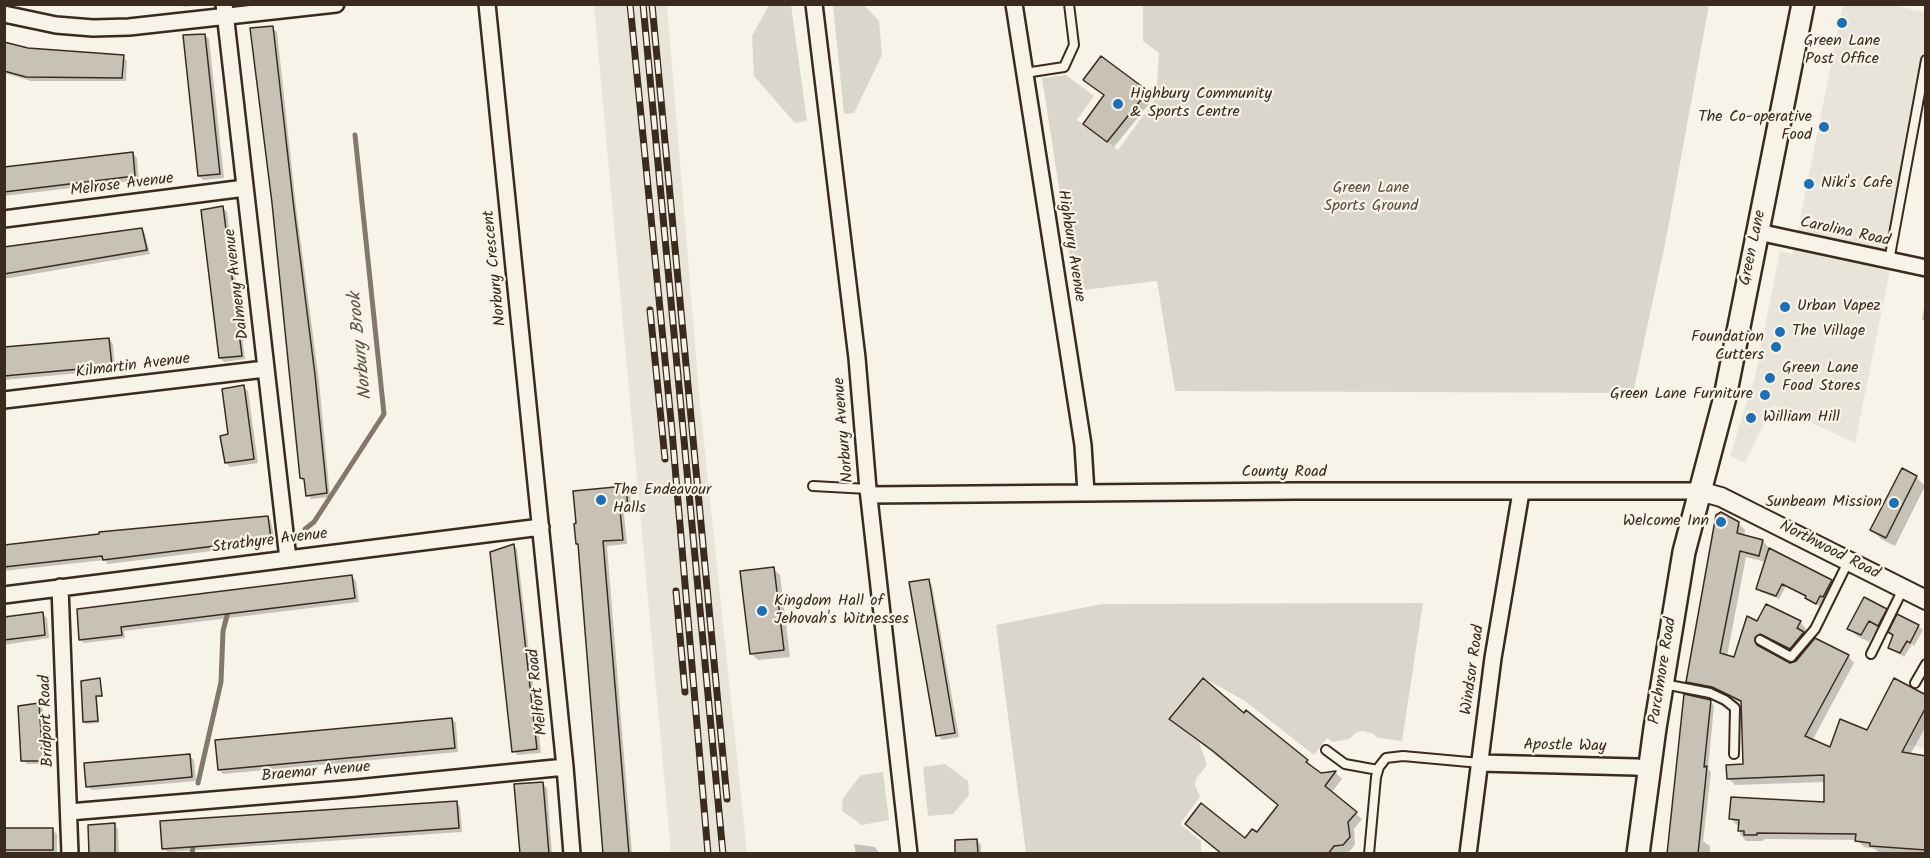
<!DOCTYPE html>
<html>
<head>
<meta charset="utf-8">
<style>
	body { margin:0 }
	#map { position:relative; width:1930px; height:858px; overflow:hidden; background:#f7f3e8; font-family:Kalam,sans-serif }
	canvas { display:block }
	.frame { position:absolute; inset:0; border:6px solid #3b2a1e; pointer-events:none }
</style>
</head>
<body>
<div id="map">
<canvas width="1930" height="858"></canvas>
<div class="frame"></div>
</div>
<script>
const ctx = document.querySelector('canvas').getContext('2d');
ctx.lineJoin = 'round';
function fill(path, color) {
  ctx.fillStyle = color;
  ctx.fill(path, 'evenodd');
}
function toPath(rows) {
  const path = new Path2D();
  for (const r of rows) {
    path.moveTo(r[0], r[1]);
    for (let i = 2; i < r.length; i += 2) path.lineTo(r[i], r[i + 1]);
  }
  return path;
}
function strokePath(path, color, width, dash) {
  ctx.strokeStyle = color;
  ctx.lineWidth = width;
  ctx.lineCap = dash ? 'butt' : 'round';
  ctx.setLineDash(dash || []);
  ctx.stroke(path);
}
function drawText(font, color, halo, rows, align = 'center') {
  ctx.font = font + ' Kalam,sans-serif';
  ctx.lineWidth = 4.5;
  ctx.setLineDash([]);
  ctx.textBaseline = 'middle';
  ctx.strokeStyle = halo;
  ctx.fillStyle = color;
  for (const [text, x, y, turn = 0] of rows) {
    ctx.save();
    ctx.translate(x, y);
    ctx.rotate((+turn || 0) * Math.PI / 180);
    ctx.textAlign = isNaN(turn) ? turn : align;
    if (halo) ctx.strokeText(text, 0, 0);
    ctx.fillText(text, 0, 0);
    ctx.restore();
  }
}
fill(toPath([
	[594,5,667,5,700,404,747,853,671,853],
	[1843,5,1891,5,1925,12,1925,97,1855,443,1773,405,1745,463,1730,456,1755,376,1780,251,1793,254],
	[1925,711,1925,748,1908,745]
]), '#e9e4d9');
fill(toPath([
	[769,5,791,5,807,121,795,123,754,76,752,36],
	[833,5,864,5,879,21,882,55,854,113,844,114],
	[1143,5,1709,5,1666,239,1633,393,1175,391,1157,281,1075,291,1042,78,1066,75,1094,96,1077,120,1118,150,1156,98,1159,53,1143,41],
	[1423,603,1402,741,1378,738,1373,734,1363,731,1357,732,1349,739,1332,742,1327,738,1314,755,1245,701,1202,677,1168,718,1199,742,1207,765,1196,779,1195,785,1200,797,1180,824,1201,841,1201,853,1026,853,996,625,1102,604],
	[945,764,968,781,969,795,953,814,928,816,923,767],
	[883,772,889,820,862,825,842,811,843,798,861,775]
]), '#dbd6cb');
fill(toPath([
	[181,4,200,4,184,7],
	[272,28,277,32,296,206,319,381,330,497,311,499,307,495,306,481,301,477],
	[205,35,209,39,224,178,203,180,199,176],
	[4,43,27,50,123,57,127,61,126,81,31,81,4,73],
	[1092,86,1147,92,1153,99,1114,147,1091,130,1106,96],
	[133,154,137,158,139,180,4,196,4,168],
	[223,208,227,212,245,359,224,362,220,358],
	[141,229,145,234,150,254,4,279,4,248],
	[1926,298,1926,323,1922,319],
	[109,339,113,344,115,370,4,380,4,349],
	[243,387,248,391,258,463,230,467,226,463,229,436],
	[1916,477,1925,486,1895,546,1881,539,1872,530],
	[625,488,630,493,632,514,624,514,627,544,607,546,632,854,605,854,579,546,577,543],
	[267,517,271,521,275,543,108,564,105,560,4,571,4,547],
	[1738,523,1745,530,1744,537,1763,541,1769,548,1769,550,1834,585,1827,599,1824,598,1820,606,1810,601,1807,597,1786,586,1779,599,1761,592,1758,589,1766,562,1746,557,1727,656,1735,658,1758,623,1800,622,1806,629,1804,634,1810,640,1797,655,1768,640,1760,645,1762,650,1790,665,1848,656,1854,663,1812,741,1831,749,1868,732,1926,696,1926,726,1910,755,1926,757,1926,854,1878,852,1875,849,1864,847,1857,840,1764,839,1763,841,1746,841,1740,834,1740,825,1737,825,1730,818,1825,804,1826,782,1735,785,1728,778,1745,766,1743,704,1720,693,1694,688,1687,682],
	[513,545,517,549,541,753,518,755,513,751],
	[773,569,780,575,790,657,758,660,752,654],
	[352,577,356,581,359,602,124,631,125,638,84,643,80,639,79,611],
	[928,580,932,585,959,737,942,740,938,735],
	[1886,610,1896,620,1898,616,1918,626,1923,630,1914,646,1912,644,1904,657,1889,647,1895,636,1888,630,1886,633,1877,628,1869,642,1857,636,1849,628],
	[43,614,47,618,49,638,4,645,4,618],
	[100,680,103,697,97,697,99,723,86,724,84,722],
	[1710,701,1714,706,1708,769,1711,772,1703,841,1710,846,1710,854,1669,854],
	[39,705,43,709,46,764,27,764,22,760],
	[1244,715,1307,761,1313,767,1312,769,1320,775,1336,773,1342,779,1331,793,1362,819,1354,829,1355,844,1350,851,1340,854,1222,854,1257,834,1279,806,1178,725],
	[452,719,456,723,458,752,223,774,219,769],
	[190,756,194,760,196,781,92,790,88,786],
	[542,783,547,788,552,854,521,854],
	[456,802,460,807,462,832,168,852,163,848],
	[114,825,118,829,119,854,91,854],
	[4,830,52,830,57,834,57,854,4,853],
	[977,841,981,845,981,854,957,854],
	[854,844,875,847,880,854,856,854]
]), '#0003');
strokePath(toPath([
	[305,529,314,522,384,414,355,135],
	[198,783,221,682,223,631,229,608],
	[192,854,194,840]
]), '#84786c', 5);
const building = toPath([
	[273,26,293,201,315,375,327,493,306,496,304,479,300,478,272,203,250,28,273,26],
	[205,34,220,174,198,176,183,35,205,34],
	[4,42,28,48,124,55,122,78,26,77,4,71,4,42],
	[1101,56,1148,91,1107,142,1083,124,1104,95,1083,80,1101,56],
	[133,152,135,176,4,192,4,167,133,152],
	[223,206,242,356,219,358,201,210,223,206],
	[142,228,147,250,4,274,4,247,142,228],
	[109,338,112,366,4,376,4,347,109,338],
	[244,385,254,459,225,463,220,436,228,434,222,389,244,385],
	[1902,468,1917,476,1886,538,1870,530,1902,468],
	[626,486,628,509,620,510,623,540,603,541,629,854,603,854,578,544,576,544,574,524,576,523,573,491,626,486],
	[1721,512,1739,522,1737,533,1763,540,1759,556,1740,551,1720,653,1734,657,1747,616,1757,621,1766,604,1801,621,1797,628,1804,632,1790,649,1760,634,1755,638,1757,645,1790,663,1796,661,1815,638,1849,655,1805,736,1830,747,1840,719,1867,730,1894,678,1926,695,1926,707,1902,752,1926,756,1926,850,1870,846,1870,843,1855,841,1856,834,1757,833,1757,835,1744,835,1744,831,1738,831,1739,820,1729,819,1731,797,1824,802,1824,775,1727,779,1726,765,1743,764,1741,701,1712,687,1686,682,1716,515,1721,512],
	[268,516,271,539,103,560,102,556,4,567,4,545,99,534,99,532,268,516],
	[514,544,537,749,512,752,490,552,514,544],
	[1769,548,1832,580,1823,597,1820,596,1816,604,1805,598,1806,596,1782,584,1776,596,1756,589,1769,548],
	[774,567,784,650,750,654,740,571,774,567],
	[352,575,355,598,121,627,122,635,79,640,77,609,352,575],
	[929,579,955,733,936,736,909,582,929,579],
	[1864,597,1887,609,1878,626,1869,621,1861,635,1847,629,1864,597],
	[43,612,45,635,4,640,4,617,43,612],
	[1897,614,1919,625,1910,643,1907,641,1900,653,1888,648,1893,635,1888,632,1897,614],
	[100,678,102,696,96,696,98,721,83,722,81,681,100,678],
	[1203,678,1244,713,1246,710,1308,760,1306,762,1321,773,1336,771,1325,786,1357,812,1348,822,1350,837,1343,845,1334,846,1328,854,1222,854,1185,824,1201,803,1245,838,1252,829,1257,832,1278,805,1213,751,1169,719,1203,678],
	[1684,694,1711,700,1704,767,1707,766,1698,854,1667,854,1684,694],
	[39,703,43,761,21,761,18,706,39,703],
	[452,718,455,748,218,770,215,740,452,718],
	[190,754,192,777,86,787,84,763,190,754],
	[543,782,549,854,520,854,514,784,543,782],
	[457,801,459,828,162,849,160,821,457,801],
	[115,823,115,854,89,854,88,825,115,823],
	[4,828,53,828,53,850,4,850,4,828],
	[977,839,978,854,955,854,955,840,977,839]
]);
fill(building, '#c8c1b6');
strokePath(building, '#3b2a1e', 1.5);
const service = toPath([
	[1025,73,1064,67,1074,45,1069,4],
	[1889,261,1926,60],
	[813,486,868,489],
	[1760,640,1791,657,1815,629,1848,562],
	[1871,654,1903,589],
	[1915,683,1926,664],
	[1664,684,1710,693,1725,700,1735,708,1734,754],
	[1326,750,1345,764,1378,770],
	[1369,854,1376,777,1379,767,1386,758,1403,756,1480,763]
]);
const minor = toPath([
	[224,4,288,559],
	[487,4,565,767,572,854],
	[814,4,857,358,868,489,909,854],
	[1014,4,1083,445,1086,493],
	[4,14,56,25,93,28,129,27,336,4],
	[4,219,245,188],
	[1758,232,1926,268],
	[4,400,265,369],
	[869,495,1296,491,1699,491],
	[60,587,70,854],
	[4,595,541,527],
	[1480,763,1636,767,1649,769],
	[69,812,356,788,565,767],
	[1468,854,1493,658,1521,492]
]);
const tertiary = toPath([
	[1699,491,1721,497,1926,600]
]);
const secondary = toPath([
	[1638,854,1655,728,1684,552,1725,397,1803,4]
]);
strokePath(service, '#3b2a1e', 12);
strokePath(minor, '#3b2a1e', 20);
strokePath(tertiary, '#3b2a1e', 22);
strokePath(secondary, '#3b2a1e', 26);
strokePath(service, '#f7f3e8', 8);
strokePath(minor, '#f7f3e8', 15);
strokePath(tertiary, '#f7f3e8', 18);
strokePath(secondary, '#f7f3e8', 21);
const rail = toPath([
	[630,4,672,431,708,854],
	[643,4,723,854],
	[652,4,727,799],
	[650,310,665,459],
	[676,591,685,692]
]);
strokePath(rail, '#3b2a1e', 7);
strokePath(rail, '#f7f3e8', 4.5, [14]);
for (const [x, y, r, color] of [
	[1842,23,6,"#1f6fb2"],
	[1118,104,6,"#1f6fb2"],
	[1824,127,6,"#1f6fb2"],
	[1809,184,6,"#1f6fb2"],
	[1785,307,6,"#1f6fb2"],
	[1780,332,6,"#1f6fb2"],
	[1776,347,6,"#1f6fb2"],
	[1770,378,6,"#1f6fb2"],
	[1765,395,6,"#1f6fb2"],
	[1751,418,6,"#1f6fb2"],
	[601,500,6,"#1f6fb2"],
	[1894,503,6,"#1f6fb2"],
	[1721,522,6,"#1f6fb2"],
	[762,611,6,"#1f6fb2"]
]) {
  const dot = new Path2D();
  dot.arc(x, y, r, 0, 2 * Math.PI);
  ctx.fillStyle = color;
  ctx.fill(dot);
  strokePath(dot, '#f7f3e8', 2);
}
drawText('16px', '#3b2a1e', '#f7f3e8', [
	["Green Lane",1842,42,"center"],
	["Post Office",1842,60,"center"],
	["Highbury Community",1130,95],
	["& Sports Centre",1130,113],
	["The Co-operative",1812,118,"right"],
	["Food",1812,136,"right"],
	["Niki's Cafe",1821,184],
	["Urban Vapez",1797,307],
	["The Village",1792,332],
	["Foundation",1764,338,"right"],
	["Cutters",1764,356,"right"],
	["Green Lane",1782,369],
	["Food Stores",1782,387],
	["Green Lane Furniture",1753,395,"right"],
	["William Hill",1763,418],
	["The Endeavour",613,491],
	["Halls",613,509],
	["Sunbeam Mission",1882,503,"right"],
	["Welcome Inn",1709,522,"right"],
	["Kingdom Hall of",774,602],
	["Jehovah's Witnesses",774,620]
], 'left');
drawText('16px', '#3b2a1e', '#f7f3e8', [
	["Melrose Avenue",122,186,-7],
	["Carolina Road",1845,233,12],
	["Highbury Avenue",1070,246,81],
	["Green Lane",1754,248,-78],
	["Norbury Crescent",496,268,-96],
	["Dalmeny Avenue",238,284,-97],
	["Kilmartin Avenue",133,367,-7],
	["Norbury Avenue",845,430,-95],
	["County Road",1284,473],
	["Strathyre Avenue",270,542,-7],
	["Northwood Road",1829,551,27],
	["Windsor Road",1474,670,-82],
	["Parchmore Road",1664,671,-81],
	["Melfort Road",539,692,-96],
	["Bridport Road",48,721,-92],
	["Apostle Way",1565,747,1],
	["Braemar Avenue",316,773,-5]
]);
drawText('16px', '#5b4c41', '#f7f3e8', [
	["Green Lane",1371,189],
	["Sports Ground",1371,207]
]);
drawText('italic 18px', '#5f5145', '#f7f3e8', [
	["Norbury Brook",362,346,-96]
]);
</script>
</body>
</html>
